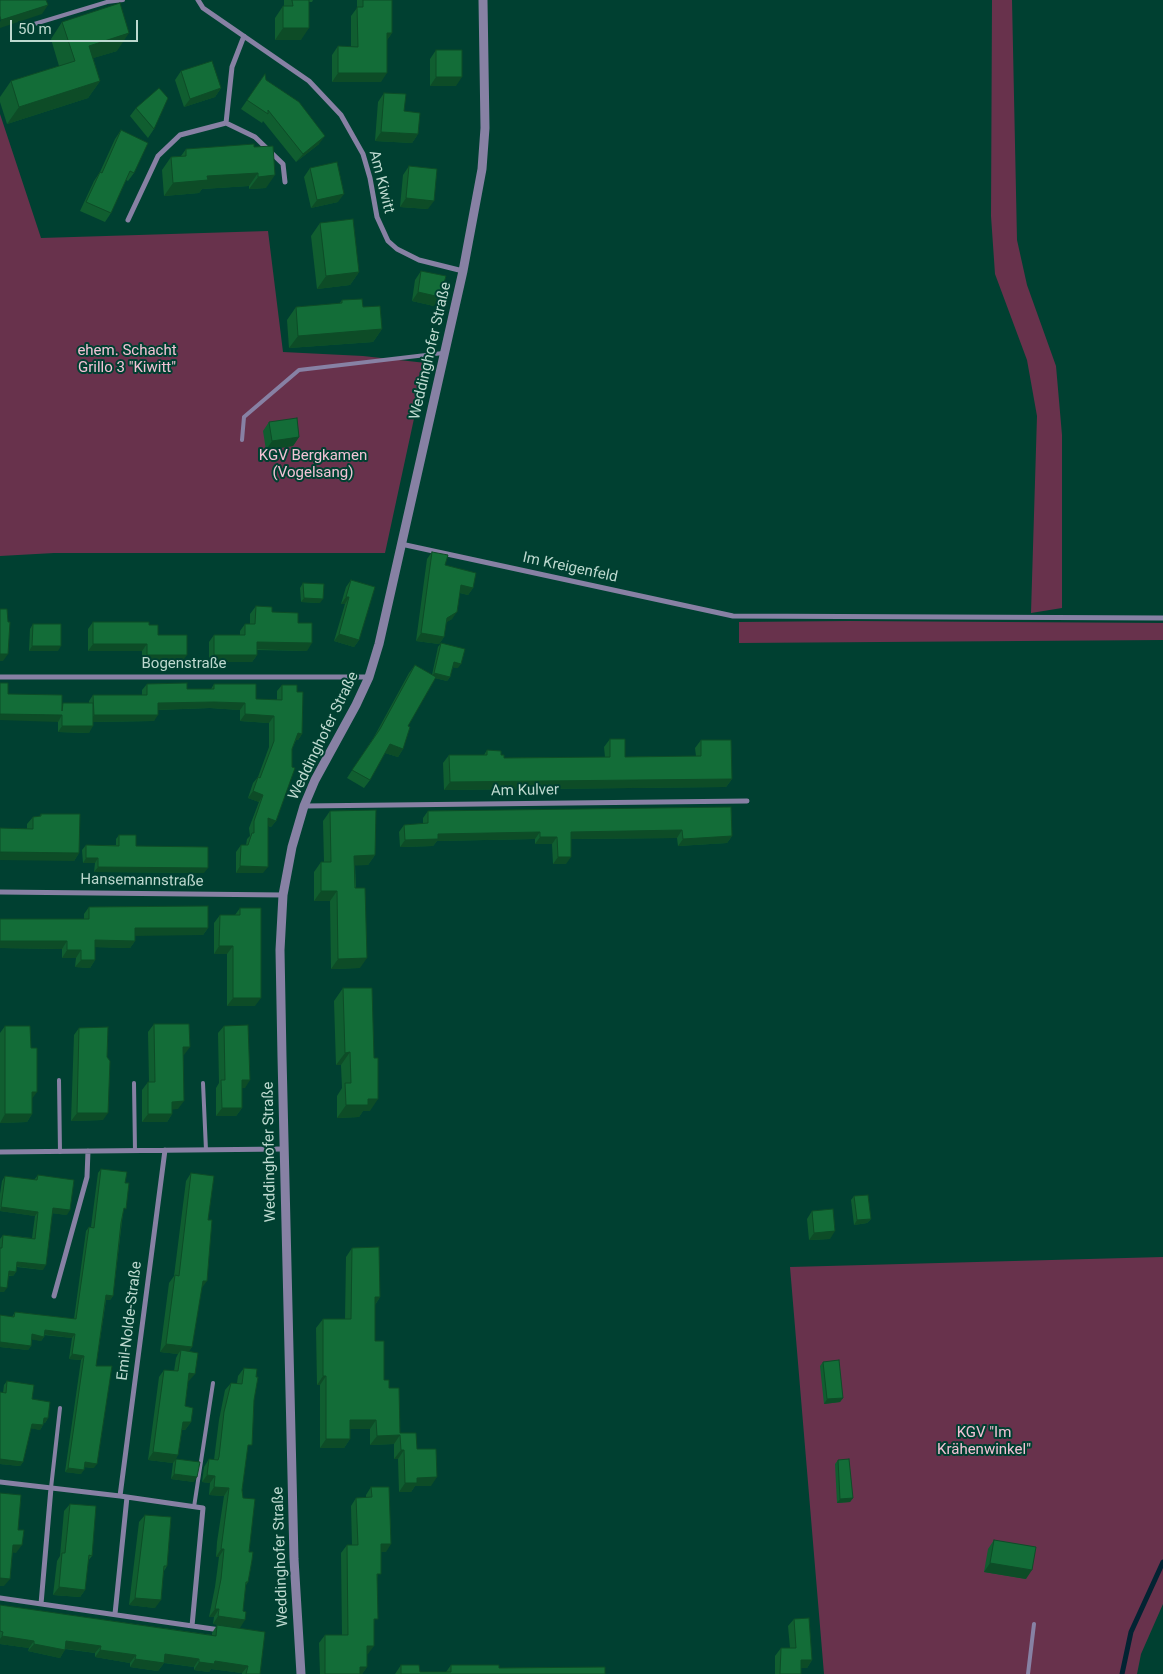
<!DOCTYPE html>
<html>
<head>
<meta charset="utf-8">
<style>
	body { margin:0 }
	#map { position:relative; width:1163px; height:1674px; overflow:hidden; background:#004031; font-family:Roboto,sans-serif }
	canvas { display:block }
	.scale { position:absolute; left:10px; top:20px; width:128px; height:22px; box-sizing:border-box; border:2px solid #bdd9cf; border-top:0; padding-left:6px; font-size:15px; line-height:18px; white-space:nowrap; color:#bdd9cf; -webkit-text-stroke:4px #004031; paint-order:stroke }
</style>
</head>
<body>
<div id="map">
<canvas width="1163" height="1674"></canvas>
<div class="scale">50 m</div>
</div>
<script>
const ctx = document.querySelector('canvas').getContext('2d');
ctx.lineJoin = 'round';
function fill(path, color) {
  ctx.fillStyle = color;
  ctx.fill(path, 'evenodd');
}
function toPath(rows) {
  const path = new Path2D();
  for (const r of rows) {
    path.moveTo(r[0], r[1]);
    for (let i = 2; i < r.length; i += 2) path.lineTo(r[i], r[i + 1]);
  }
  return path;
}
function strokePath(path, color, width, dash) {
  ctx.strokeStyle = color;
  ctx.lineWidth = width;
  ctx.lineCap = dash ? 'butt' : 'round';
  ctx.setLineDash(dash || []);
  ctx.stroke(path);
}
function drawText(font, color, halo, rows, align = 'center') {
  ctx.font = font + ' Roboto,sans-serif';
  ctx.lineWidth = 4;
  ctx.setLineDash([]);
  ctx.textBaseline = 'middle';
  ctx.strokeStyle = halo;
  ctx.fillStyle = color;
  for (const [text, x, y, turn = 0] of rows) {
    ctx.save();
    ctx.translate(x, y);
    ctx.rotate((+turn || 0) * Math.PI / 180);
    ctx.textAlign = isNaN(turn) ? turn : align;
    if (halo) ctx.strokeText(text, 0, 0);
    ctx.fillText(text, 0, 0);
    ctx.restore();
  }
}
fill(toPath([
	[992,0,1012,0,1017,240,1027,285,1056,366,1062,435,1062,608,1031,613,1037,416,1027,360,995,274,991,216],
	[0,114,41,238,268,231,283,352,363,356,426,363,385,553,54,553,0,556],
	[850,621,1163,623,1163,640,739,643,739,622],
	[1163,1257,1163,1604,1141,1654,1137,1674,824,1674,790,1267]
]), '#68324c');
strokePath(toPath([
	[1122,1674,1131,1632,1163,1562]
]), '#022332', 5);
strokePath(toPath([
	[31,25,107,2,123,0],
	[242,440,244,417,299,370,443,353],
	[59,1080,60,1152],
	[134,1083,135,1151],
	[203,1083,206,1150],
	[51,1488,60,1408],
	[194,1507,213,1383],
	[1028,1674,1034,1624]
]), '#8781a4', 4);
strokePath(toPath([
	[198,0,203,8,309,81,341,115,363,154,370,178,377,217,388,241,397,249,419,260,463,271],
	[226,123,232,67,244,36],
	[128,220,158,156,180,135,226,123,255,137,283,164,285,182],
	[401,544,733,616,1163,618],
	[0,677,369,677],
	[304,806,747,801],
	[0,892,283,895],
	[0,1152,284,1149],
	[54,1296,87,1177,88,1151],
	[0,1482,120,1496,203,1508,192,1626],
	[120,1496,165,1150],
	[0,1598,220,1630],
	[41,1604,51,1488],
	[115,1614,127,1497]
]), '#8781a4', 5);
strokePath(toPath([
	[301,1674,294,1559,282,1057,280,950,283,895,292,847,304,806,315,780,356,705,369,677,379,644,463,271,482,169,485,128,483,0]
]), '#8781a4', 9);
fill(toPath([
	[284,0,313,0,312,2,309,2,301,40,275,40,275,18,283,6,284,6],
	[357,0,392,0,392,33,387,40,381,82,332,82,332,55,338,46,351,47,351,16,357,8],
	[62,22,117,51,93,58,100,81,88,98,7,124,0,102,0,97,11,81,59,66,51,39],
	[436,50,456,86,430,86,430,59],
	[181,71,221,88,215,97,184,107,175,80],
	[265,74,266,80,319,144,296,162,263,121,262,123,241,109],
	[384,93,404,111,418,134,412,143,375,141,378,102],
	[136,108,154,129,148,138,130,116],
	[121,130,134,173,128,181,126,180,111,213,105,222,80,211,94,181,100,172,115,139],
	[254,147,266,188,249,189,249,186,202,189,199,193,164,196,162,170,171,157,181,156,186,149],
	[409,166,428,209,400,207,403,175],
	[310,168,338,202,311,208,304,177],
	[320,223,359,272,350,285,317,289,311,236],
	[421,271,434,306,412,301,415,280],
	[342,300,382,329,373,342,289,348,287,320,296,307,339,304],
	[269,422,299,437,293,446,266,450,263,431],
	[432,552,445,565,473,588,468,595,460,593,452,619,446,622,444,637,439,644,416,641,427,559],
	[351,580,359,640,354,647,334,641,345,604,341,604,346,587],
	[303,583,320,603,301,602,300,588],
	[256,606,298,623,307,651,257,650,257,655,252,662,209,662,209,642,214,635,240,635,240,631,245,624,250,624,250,614],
	[93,622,149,625,182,662,142,662,142,651,88,651,88,629],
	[33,624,58,651,29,651,30,629],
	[441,643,458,668,452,667,450,677,447,681,435,678,408,726,403,749,398,757,385,753,370,780,364,788,347,778,374,737,409,673,415,665,432,675,438,647],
	[147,684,187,689,211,689,214,684,256,699,277,700,277,691,282,685,297,692,302,734,298,740,296,740,292,749,276,821,271,827,268,826,263,873,236,873,236,852,241,845,246,845,247,839,250,836,249,828,259,802,248,798,253,783,258,777,269,747,269,723,240,721,240,710,210,708,158,710,154,721,93,722,89,733,58,732,58,722,8,694,62,704,89,703,89,701,93,695,142,695,142,690],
	[610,739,625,757,696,756,695,748,701,740,732,779,726,787,444,790,443,763,449,755,484,755,487,750,501,755,504,758,605,757,604,747],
	[731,807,732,836,727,843,678,846,677,838,571,839,566,864,553,864,552,844,535,844,535,839,437,841,433,846,400,847,399,832,404,825,423,824,423,818,428,811],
	[330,811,375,855,368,865,355,865,360,968,331,969,330,901,314,901,314,872,321,862,324,862,323,821],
	[41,814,79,853,74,861,27,829,27,824,33,817,39,817],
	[119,835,136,846,204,873,94,872,95,863,83,863,82,850,86,845,116,845,116,839],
	[89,907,208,928,203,935,135,935,135,941,130,948,95,947,95,960,90,968,75,967,76,958,62,958,62,949,0,948,0,919,84,919,84,914],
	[240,908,255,1006,227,1006,227,954,214,954,214,923,220,915,235,915],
	[343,988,370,1111,363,1111,359,1117,337,1118,337,1096,342,1088,341,1065,336,1065,334,1001],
	[154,1024,184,1055,183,1055,178,1109,172,1109,172,1114,167,1122,142,1122,142,1090,148,1082,149,1082,148,1032],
	[5,1026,32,1098,32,1114,27,1122,0,1123,0,1033],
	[224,1026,245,1088,242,1088,242,1108,236,1116,216,1116,216,1088,219,1083,218,1033],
	[79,1028,103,1120,71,1121,74,1035],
	[101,1169,123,1213,113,1296,110,1300,106,1300,96,1366,94,1468,84,1467,81,1474,65,1472,81,1360,69,1359,72,1338,44,1335,44,1337,41,1341,32,1339,31,1346,28,1350,0,1347,0,1315,12,1317,15,1312,74,1319,86,1231,89,1227,91,1227,98,1173],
	[191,1173,208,1220,201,1289,192,1347,189,1351,189,1381,188,1381,185,1406,191,1422,185,1430,182,1430,178,1455,173,1463,148,1460,159,1377,164,1370,174,1371,176,1358,178,1354,160,1352,169,1283,174,1276,186,1181],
	[38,1175,67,1215,52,1213,43,1270,17,1267,16,1272,13,1276,8,1276,4,1292,0,1292,0,1239,3,1235,32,1238,35,1216,0,1211,0,1194,2,1181,5,1176,34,1180],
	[854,1196,871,1219,867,1223,854,1225,851,1200],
	[812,1211,830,1239,809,1240,807,1219],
	[352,1248,380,1297,375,1305,375,1341,384,1380,389,1388,400,1433,417,1449,431,1486,415,1486,411,1492,399,1492,398,1459,394,1459,394,1444,370,1445,370,1429,350,1429,350,1439,344,1448,320,1448,320,1385,317,1385,316,1328,323,1319,345,1319,346,1257],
	[823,1362,843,1398,840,1402,824,1404,820,1366],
	[244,1368,254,1400,242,1490,249,1552,248,1582,246,1585,240,1628,213,1624,214,1617,209,1617,215,1587,219,1557,216,1557,217,1542,224,1496,209,1495,210,1483,202,1482,204,1467,209,1459,214,1460,219,1420,225,1390,231,1383,237,1383,238,1376],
	[7,1381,32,1399,48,1418,45,1423,43,1422,43,1425,40,1430,31,1428,23,1462,20,1466,0,1464,0,1392,3,1393,4,1385],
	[176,1459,194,1482,171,1479,173,1463],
	[838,1460,853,1498,850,1502,837,1503,835,1464],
	[371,1487,386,1552,381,1552,377,1579,374,1625,368,1654,367,1654,367,1667,362,1674,320,1674,319,1643,325,1635,342,1635,341,1553,347,1545,352,1545,351,1506,356,1498,366,1498,366,1495],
	[70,1504,92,1556,88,1561,85,1590,80,1597,53,1595,57,1561,60,1556,64,1511],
	[145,1515,167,1566,164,1571,155,1608,129,1605,139,1522],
	[994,1540,1026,1579,984,1572,988,1549],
	[0,1605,212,1635,212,1633,217,1625,260,1674,242,1674,242,1673,211,1669,209,1672,194,1670,194,1667,164,1663,158,1671,130,1667,130,1663,95,1657,95,1653,65,1649,60,1658,28,1651,29,1648,0,1644],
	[794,1619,812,1660,807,1668,801,1668,801,1674,775,1674,775,1656,781,1648,790,1648,788,1626],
	[401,1665,420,1672,446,1672,451,1665,605,1674,395,1674]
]), '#105e30');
fill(toPath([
	[48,5,42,14,0,28,0,22,1,20],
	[283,28,309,28,301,40,275,40],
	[129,33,117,51,77,63,89,46],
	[387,33,392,33,386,41],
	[338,73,387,73,381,82,332,82],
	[436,77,462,77,456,86,430,86],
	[100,81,88,98,7,124,19,107],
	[221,88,215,97,184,107,190,99],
	[381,132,418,134,412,143,375,141],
	[325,136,319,144,296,162,303,154],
	[258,173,249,186,202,189,199,193,164,196,173,183,207,176],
	[275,175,266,188,249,189,258,177],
	[344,194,338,202,311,208,317,200],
	[406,198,434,201,428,209,400,207],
	[359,272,350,285,317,289,326,276],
	[418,292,440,297,434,306,412,301],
	[382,329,373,342,289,348,298,336],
	[299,437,293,446,266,450,272,441],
	[461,585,473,588,468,595,456,592],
	[346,597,349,597,345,604,341,604],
	[304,598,323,599,320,603,301,602],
	[457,612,452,619,442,625,447,618],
	[421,633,444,637,439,644,416,641],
	[339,634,359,640,354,647,334,641],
	[257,642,312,643,307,651,252,649],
	[93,644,147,644,142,651,88,651],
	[32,646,61,646,58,651,29,651],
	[0,654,8,654,3,661,0,661],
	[147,655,187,655,182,662,142,662],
	[214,655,257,655,252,662,209,662],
	[454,662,461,664,458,668,451,667],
	[434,673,450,677,447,681,431,677],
	[214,702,245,703,240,710,210,708,154,710,158,703],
	[0,714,62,715,58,722,0,720],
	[245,714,274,716,269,723,240,721],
	[94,715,158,715,154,721,89,722],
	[62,726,93,726,89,733,58,732],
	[298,733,302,734,298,740,294,740],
	[390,744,403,749,398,757,385,753],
	[732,779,726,787,444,790,450,782],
	[253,791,263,795,259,802,248,798],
	[268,818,276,821,271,827,264,824],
	[682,830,677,838,566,839,571,832],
	[540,832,535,839,437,841,433,846,400,847,405,840,438,834],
	[732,836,727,843,678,846,683,839],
	[540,837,557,837,552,844,535,844],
	[0,852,79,853,74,861,0,860],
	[375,855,368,865,347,866,354,856],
	[558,857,571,857,566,864,553,864],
	[86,858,98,858,95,863,83,863],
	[240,866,268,867,263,873,236,873],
	[98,867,208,868,204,873,94,872],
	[321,891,337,891,330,901,314,901],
	[135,928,208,928,203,935,130,936],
	[95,940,135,941,130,948,90,947],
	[0,941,67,941,62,949,0,948],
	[219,946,233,946,227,954,214,954],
	[67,950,81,950,76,958,62,958],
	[367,958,360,968,331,969,338,959],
	[81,960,95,960,90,968,75,967],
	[233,998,261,998,255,1006,227,1006],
	[183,1047,190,1047,184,1055,177,1055],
	[350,1052,341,1065,336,1065,345,1053],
	[242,1080,250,1080,245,1088,236,1088],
	[32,1092,37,1092,31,1100],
	[368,1099,378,1099,370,1111,363,1111,359,1117,337,1118,346,1105],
	[184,1101,178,1109,167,1110,172,1102],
	[222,1108,242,1108,236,1116,216,1116],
	[77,1113,108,1113,103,1120,71,1121],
	[5,1114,32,1114,27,1122,0,1123],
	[148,1114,172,1114,167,1122,142,1122],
	[1,1207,38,1212,35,1216,0,1211],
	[53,1208,70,1210,67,1215,50,1213],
	[871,1219,867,1223,854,1225,857,1220],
	[835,1231,830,1239,809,1240,814,1233],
	[17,1262,46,1265,43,1270,14,1266],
	[9,1271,16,1272,13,1276,6,1275],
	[203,1281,207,1281,201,1289],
	[0,1287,7,1288,4,1292,0,1292],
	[106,1295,113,1296,110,1300,103,1300],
	[375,1297,380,1297,374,1306],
	[45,1330,75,1334,72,1338,42,1334],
	[32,1334,44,1337,41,1341,29,1339],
	[0,1342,31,1346,28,1350,0,1347],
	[166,1344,192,1347,186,1355,181,1350,178,1354,160,1352],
	[72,1354,84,1356,81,1360,69,1359],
	[189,1373,195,1374,189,1381,184,1381],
	[323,1376,326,1376,320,1385,317,1385],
	[843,1398,840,1402,824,1404,827,1399],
	[44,1418,48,1418,45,1423,41,1422],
	[350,1420,376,1420,370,1429,344,1429],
	[183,1422,191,1422,185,1430,177,1429],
	[32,1424,43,1425,40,1430,29,1428],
	[400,1435,394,1444,370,1445,377,1436],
	[326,1439,350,1439,344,1448,320,1448],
	[401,1450,404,1450,398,1459,394,1459],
	[153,1452,178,1455,173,1463,148,1460],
	[0,1459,23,1462,20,1466,0,1464],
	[85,1462,97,1464,94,1468,82,1467],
	[68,1468,84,1470,81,1474,65,1472],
	[174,1474,197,1477,194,1482,171,1479],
	[207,1475,215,1476,210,1483,202,1482],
	[437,1477,431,1486,415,1486,411,1492,399,1492,405,1483,417,1478],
	[214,1487,229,1488,224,1496,209,1495],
	[853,1498,850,1502,837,1503,840,1499],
	[381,1544,391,1544,386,1552,375,1552],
	[13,1545,22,1545,16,1553,8,1552],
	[221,1549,224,1549,219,1557,216,1557],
	[990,1563,1032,1570,1026,1579,984,1572],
	[0,1578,10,1579,4,1586,0,1586],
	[59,1587,85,1590,80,1597,53,1595],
	[135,1598,161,1600,155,1608,129,1605],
	[215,1609,219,1609,214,1617,209,1617],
	[218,1616,245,1620,240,1628,213,1624],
	[2,1636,34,1641,29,1648,0,1644,0,1639],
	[66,1641,101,1646,95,1653,61,1648],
	[34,1644,65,1650,60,1658,28,1651],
	[367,1646,374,1646,368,1654,361,1654],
	[100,1650,136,1655,130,1663,95,1657],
	[165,1654,199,1659,194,1667,159,1662],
	[135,1659,164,1663,158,1671,130,1667],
	[801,1660,812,1660,807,1668,796,1668],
	[215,1661,248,1666,242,1673,211,1669,209,1672,194,1670,199,1662],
	[360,1667,367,1667,362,1674,355,1674]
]), '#0d4c27');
const building = toPath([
	[0,0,46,0,48,5,1,20,0,16,0,0],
	[292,0,309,0,309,28,283,28,283,6,293,6,292,0],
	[363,0,392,0,392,33,387,33,387,73,338,73,338,46,358,47,357,7,363,7,363,0],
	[120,3,129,33,89,46,100,81,19,107,11,81,75,61,62,22,120,3],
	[436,50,462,50,462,77,436,77,436,50],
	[212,61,221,88,190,99,181,71,212,61],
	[265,74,266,80,299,102,325,136,303,154,268,110,268,114,247,100,265,74],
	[159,88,168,98,154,129,136,108,159,88],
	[384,93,406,94,404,111,420,113,418,134,381,132,384,93],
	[121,130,148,143,134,173,130,171,111,213,86,202,100,172,102,173,121,130],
	[254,144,254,147,273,146,275,175,258,177,258,173,207,176,208,180,173,183,171,157,186,156,186,149,254,144],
	[337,162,344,194,317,200,310,168,337,162],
	[409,166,437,169,434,201,406,198,409,166],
	[353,219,359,272,326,276,320,223,353,219],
	[421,271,446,276,440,297,418,292,421,271],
	[362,299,363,307,380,306,382,329,298,336,296,307,342,303,342,300,362,299],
	[297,418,299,437,272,441,269,422,297,418],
	[432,552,448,555,445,565,476,573,473,588,461,585,457,612,447,618,444,637,421,633,432,552],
	[351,580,375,587,359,640,339,634,349,597,346,597,351,580],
	[303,583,324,584,323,599,304,598,303,583],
	[256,606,272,607,272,612,298,613,298,623,312,623,312,643,257,642,257,655,214,655,214,635,245,635,245,624,255,624,256,606],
	[0,609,7,609,8,622,10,622,8,654,0,654,0,609],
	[93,622,149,622,149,625,158,625,158,635,187,635,187,655,147,655,147,644,93,644,93,622],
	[33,624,61,624,61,646,32,646,33,624],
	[441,643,465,649,461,664,454,662,450,677,434,673,441,643],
	[415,665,436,677,408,726,410,727,403,749,390,744,370,780,352,770,380,729,415,665],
	[0,683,8,683,8,694,62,695,62,711,63,703,93,703,93,726,62,726,62,715,0,714,0,683],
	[187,683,187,689,214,689,214,684,256,684,256,699,282,700,282,685,297,685,297,692,303,692,302,734,298,733,292,749,292,767,295,768,276,821,268,818,268,867,240,866,241,845,248,845,252,833,254,833,254,821,263,795,253,791,258,777,260,778,274,741,274,716,245,714,245,703,214,702,158,703,158,715,94,715,93,695,147,695,147,684,187,683],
	[610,739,625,739,625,757,701,756,701,740,731,740,732,779,450,782,449,755,487,755,487,750,501,751,501,755,504,755,504,758,610,757,610,739],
	[731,807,732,836,683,839,682,830,571,832,571,857,558,857,557,837,540,837,540,832,438,834,438,839,405,840,404,825,428,823,428,811,731,807],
	[376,810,375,855,354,856,355,888,365,888,367,958,338,959,337,891,321,891,321,862,331,862,330,811,376,810],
	[41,814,80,814,79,853,0,852,0,828,33,829,33,817,41,816,41,814],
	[119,835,136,835,136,846,208,847,208,868,98,867,98,858,86,858,86,845,119,846,119,835],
	[208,906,208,928,135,928,135,941,95,940,95,960,81,960,81,950,67,950,67,941,0,941,0,919,89,919,89,907,208,906],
	[240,908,261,908,261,998,233,998,233,946,219,946,220,915,240,915,240,908],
	[343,988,372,988,374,1058,378,1058,378,1099,368,1099,368,1105,346,1105,345,1083,351,1083,350,1052,345,1053,343,988],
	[154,1024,189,1024,190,1047,183,1047,184,1101,172,1102,172,1114,148,1114,148,1082,155,1082,154,1024],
	[248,1025,250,1080,242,1080,242,1108,222,1108,221,1080,225,1080,224,1026,248,1025],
	[5,1026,30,1026,31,1048,37,1048,37,1092,32,1092,32,1114,5,1114,5,1026],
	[108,1027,107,1057,110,1061,108,1113,77,1113,79,1028,108,1027],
	[101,1169,127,1172,125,1183,129,1183,126,1209,124,1208,121,1223,113,1296,106,1295,96,1366,112,1366,97,1464,85,1462,84,1470,68,1468,84,1356,72,1354,75,1334,45,1330,44,1337,32,1334,31,1346,0,1342,0,1315,14,1317,15,1312,76,1319,89,1227,94,1228,101,1169],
	[191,1173,214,1176,208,1220,212,1220,207,1281,203,1281,192,1347,166,1344,175,1275,179,1276,191,1173],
	[38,1175,74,1180,70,1210,53,1208,46,1265,17,1262,16,1272,9,1271,7,1288,0,1287,0,1248,2,1248,3,1235,35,1239,38,1212,1,1207,5,1176,37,1180,38,1175],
	[868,1195,871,1219,857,1220,854,1196,868,1195],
	[833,1209,835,1231,814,1233,812,1211,833,1209],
	[379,1247,380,1297,375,1297,375,1341,384,1341,384,1380,389,1380,389,1388,399,1388,400,1433,416,1433,417,1449,436,1449,437,1477,417,1478,417,1483,405,1483,404,1450,401,1450,400,1435,377,1436,376,1420,350,1420,350,1439,326,1439,326,1376,323,1376,323,1319,351,1319,352,1248,379,1247],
	[181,1350,198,1353,195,1374,189,1373,185,1406,193,1408,191,1422,183,1422,178,1455,153,1452,164,1370,178,1371,181,1350],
	[839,1360,843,1398,827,1399,823,1362,839,1360],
	[244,1368,257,1369,256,1377,258,1377,254,1400,252,1445,248,1445,242,1490,243,1498,255,1499,249,1552,253,1552,252,1560,248,1582,246,1582,243,1611,246,1612,245,1620,218,1616,219,1609,215,1609,221,1579,224,1549,221,1549,223,1534,229,1488,214,1487,215,1476,207,1475,209,1459,218,1460,219,1457,224,1412,231,1383,242,1384,244,1368],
	[7,1381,34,1385,32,1399,50,1402,48,1418,44,1418,43,1425,32,1424,23,1462,0,1459,0,1392,6,1393,7,1381],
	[176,1459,200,1462,197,1477,174,1474,176,1459],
	[849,1459,853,1498,840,1499,838,1460,849,1459],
	[371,1487,389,1487,391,1544,381,1544,381,1574,377,1574,378,1619,374,1619,374,1646,367,1646,367,1667,360,1667,360,1674,325,1674,325,1635,348,1635,347,1545,358,1545,356,1498,372,1497,371,1487],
	[0,1493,21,1495,18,1530,24,1530,22,1545,13,1545,10,1579,0,1578,0,1493],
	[70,1504,96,1506,92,1556,89,1555,85,1590,59,1587,62,1553,65,1553,70,1504],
	[145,1515,171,1517,167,1566,164,1566,161,1600,135,1598,145,1515],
	[994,1540,1036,1547,1032,1570,990,1563,994,1540],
	[0,1605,216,1636,217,1625,265,1632,260,1674,246,1674,248,1666,215,1661,214,1664,199,1662,199,1659,165,1654,164,1663,135,1659,136,1655,100,1650,101,1646,66,1641,65,1650,34,1644,34,1641,2,1636,3,1632,0,1631,0,1605],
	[809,1618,812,1660,801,1660,801,1674,780,1674,781,1648,796,1648,794,1619,809,1618],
	[401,1665,419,1665,420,1672,451,1672,451,1665,499,1665,499,1668,605,1667,605,1674,401,1674,401,1665]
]);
fill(building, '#136d38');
strokePath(building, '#0d4c27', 1);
drawText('15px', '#bdd9cf', '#004031', [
	["Am Kiwitt",381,182,76],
	["Weddinghofer Straße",431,351,-77],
	["Im Kreigenfeld",570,568,12],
	["Bogenstraße",184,664],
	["Weddinghofer Straße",324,736,-64],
	["Am Kulver",525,791,-1],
	["Hansemannstraße",142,881,1],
	["Weddinghofer Straße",270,1152,-91],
	["Emil-Nolde-Straße",130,1321,-83],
	["Weddinghofer Straße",281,1557,-92]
]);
drawText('15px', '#f1c2d5', '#004031', [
	["ehem. Schacht",127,351],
	["Grillo 3 \"Kiwitt\"",127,368],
	["KGV Bergkamen",313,456],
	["(Vogelsang)",313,473],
	["KGV \"Im",984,1433],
	["Krähenwinkel\"",984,1450]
]);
</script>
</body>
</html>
